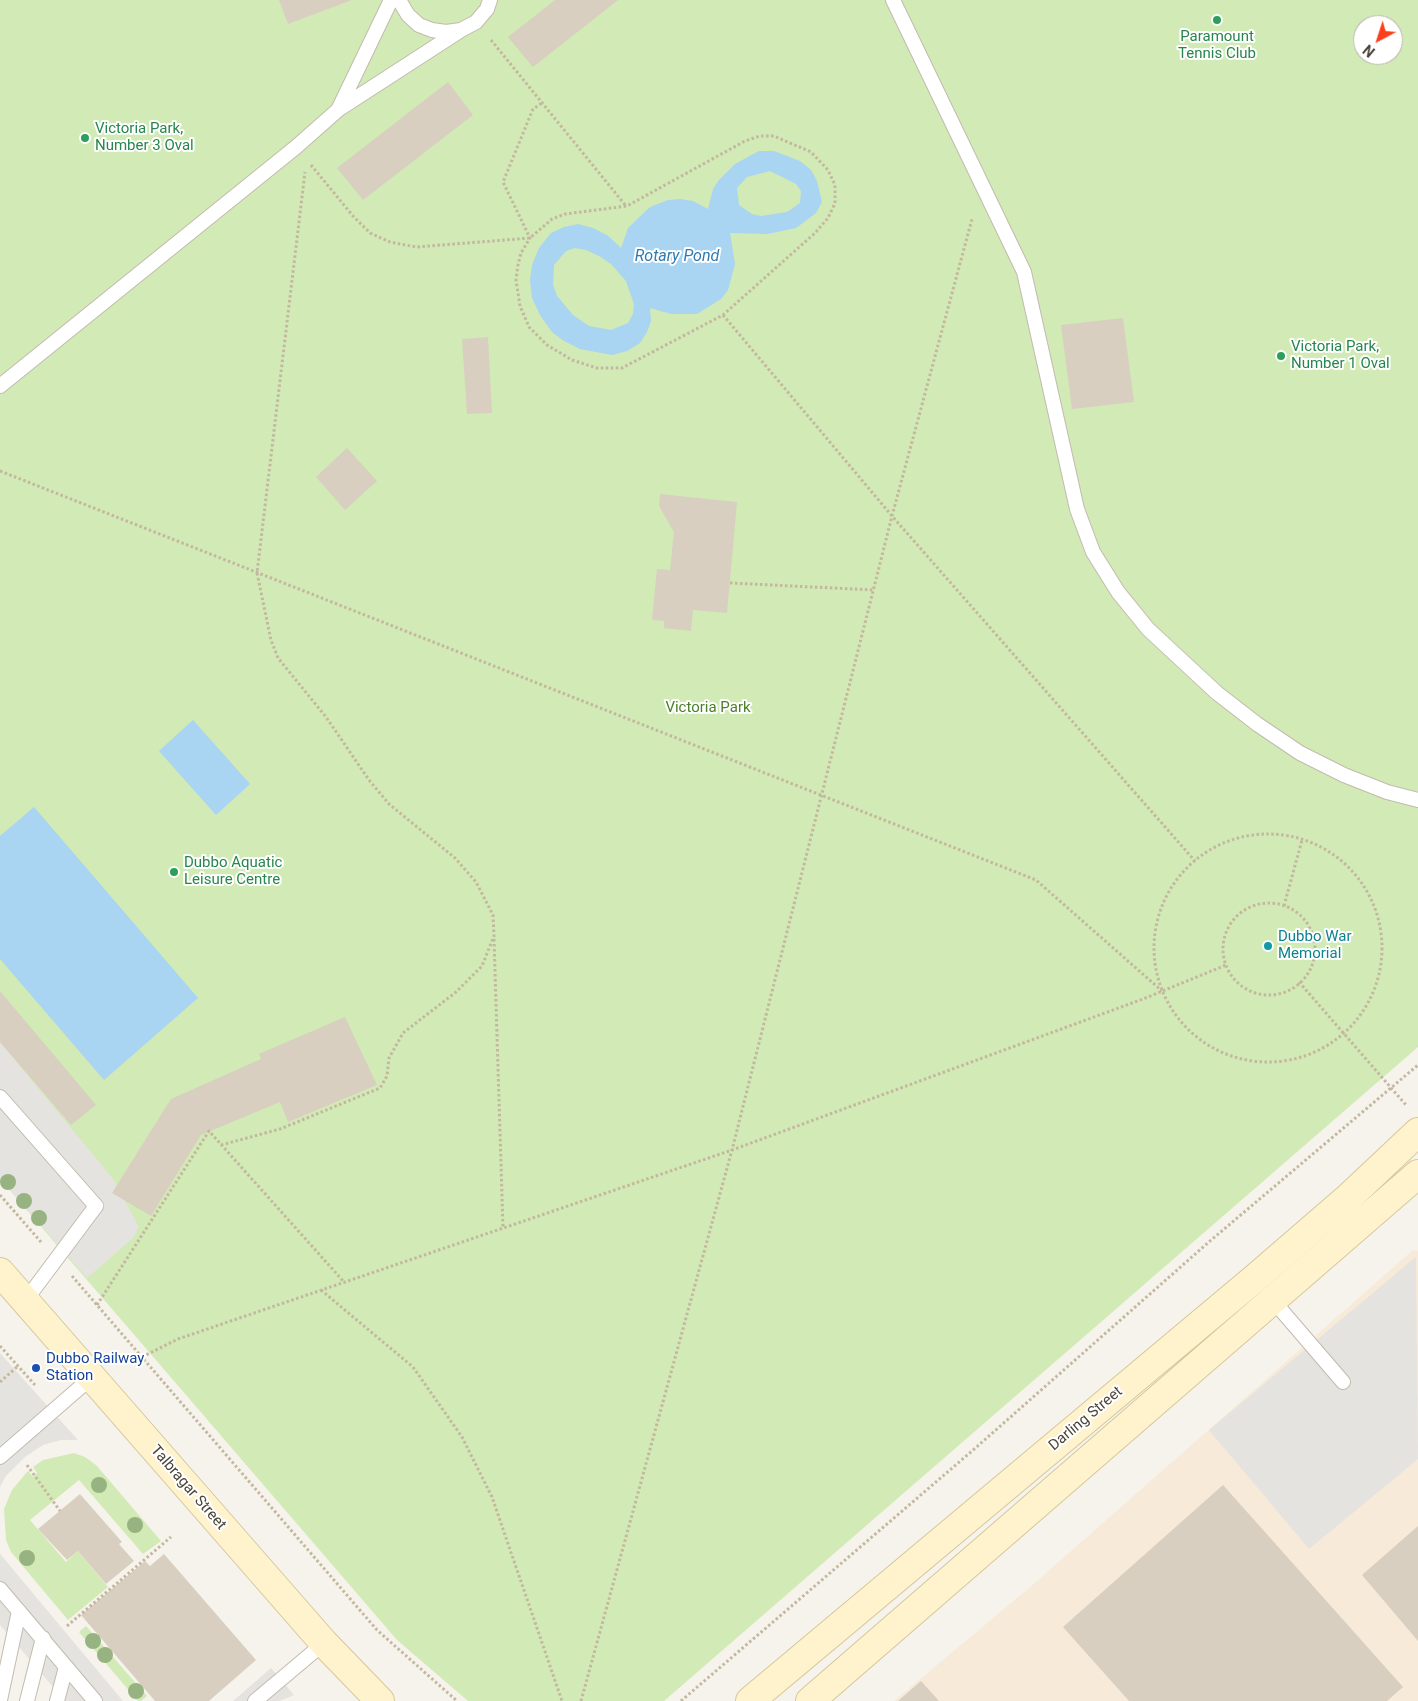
<!DOCTYPE html>
<html>
<head>
<meta charset="utf-8">
<style>
	body { margin:0 }
	#map { position:relative; width:1418px; height:1701px; overflow:hidden; background:#f6f3ec; font-family:Roboto,sans-serif }
	canvas { display:block }
	.north { position:absolute; left:1353px; top:15px; width:50px; height:50px; box-sizing:border-box; background:#fff; border:1px solid #b7b4b0; border-radius:50%; rotate:220deg; font-size:14px; font-weight:700; line-height:20px; text-align:center; color:#4b4439 }
	.north::after { content:''; display:block; margin:auto; width:18px; height:22px; background:#fc3f1d; clip-path:polygon(50% 0,100% 100%,50% 72%,0 100%) }
</style>
</head>
<body>
<div id="map">
<canvas width="1418" height="1701"></canvas>
<div class="north">N</div>
</div>
<script>
const ctx = document.querySelector('canvas').getContext('2d');
ctx.lineJoin = 'round';
function fill(path, color) {
  ctx.fillStyle = color;
  ctx.fill(path, 'evenodd');
}
function toPath(rows) {
  const path = new Path2D();
  for (const r of rows) {
    if (r.length === 3) {
      path.moveTo(r[0] + r[2], r[1]);
      path.arc(r[0], r[1], r[2], 0, 2 * Math.PI);
      continue;
    }
    path.moveTo(r[0], r[1]);
    for (let i = 2; i < r.length; i += 2) path.lineTo(r[i], r[i + 1]);
  }
  return path;
}
function strokePath(path, color, width, dash) {
  ctx.strokeStyle = color;
  ctx.lineWidth = width;
  ctx.lineCap = dash ? 'butt' : 'round';
  ctx.setLineDash(dash || []);
  ctx.stroke(path);
}
function drawText(font, color, halo, rows, align = 'center') {
  ctx.font = font + ' Roboto,sans-serif';
  ctx.lineWidth = 4;
  ctx.setLineDash([]);
  ctx.textBaseline = 'middle';
  ctx.strokeStyle = halo;
  ctx.fillStyle = color;
  for (const [text, x, y, turn = 0] of rows) {
    ctx.save();
    ctx.translate(x, y);
    ctx.rotate((+turn || 0) * Math.PI / 180);
    ctx.textAlign = isNaN(turn) ? turn : align;
    if (halo) ctx.strokeText(text, 0, 0);
    ctx.fillText(text, 0, 0);
    ctx.restore();
  }
}
fill(toPath([
	[1413,1250,1418,1251,1418,1701,894,1701,1029,1588]
]), '#f7ead8');
fill(toPath([
	[0,0,1418,0,1418,1047,664,1701,468,1701,397,1640,0,1179],
	[1363,25,1393,25,1393,55,1363,55],
	[74,1453,85,1457,96,1465,161,1541,143,1554,79,1480,30,1520,66,1562,78,1551,108,1587,68,1620,11,1552,6,1540,4,1509,12,1490,28,1471,33,1477,37,1473,33,1467,43,1460],
	[86,1626,147,1696,141,1701,138,1701,79,1632]
]), '#d2eab5');
fill(toPath([
	[0,1042,114,1180,139,1227,133,1238,87,1278,0,1179],
	[1416,1257,1418,1459,1309,1549,1209,1430],
	[0,1353,78,1440,61,1440,43,1445,25,1457,6,1476,0,1487],
	[0,1553,1,1555,123,1701,65,1701,0,1625],
	[271,1668,294,1695,280,1701,233,1701]
]), '#e5e3e0');
fill(toPath([
	[759,151,774,151,800,161,811,170,817,181,822,202,816,213,796,228,767,234,730,233,735,264,728,290,721,299,697,314,671,314,650,308,651,321,647,332,640,343,627,351,612,355,580,349,564,341,552,332,540,315,532,298,530,280,532,265,539,248,551,233,564,227,578,224,593,228,607,235,621,248,628,228,650,207,668,200,680,199,693,201,708,209,713,189,719,180,735,164],
	[770,171,796,184,801,191,800,203,787,212,761,216,752,214,739,205,737,188,747,177],
	[575,248,586,250,599,256,611,264,626,281,634,304,633,314,628,323,611,330,589,326,573,315,557,296,553,285,554,265,566,251],
	[193,720,250,784,216,815,159,751],
	[34,807,198,998,104,1080,0,959,0,836]
]), '#a9d4f2');
fill(toPath([
	[279,0,352,0,288,24],
	[555,0,618,0,533,67,508,37],
	[448,82,473,115,363,200,337,168],
	[1123,318,1134,402,1072,409,1061,325],
	[488,337,492,413,467,414,462,339],
	[347,448,377,481,345,510,316,477],
	[660,494,737,502,727,613,693,610,691,631,664,628,664,621,652,620,657,569,670,570,674,532,659,506],
	[0,991,96,1105,71,1125,0,1042],
	[345,1017,377,1085,288,1122,280,1102,201,1135,151,1216,112,1193,171,1099,261,1059,259,1054],
	[1223,1485,1403,1687,1387,1701,1129,1701,1063,1627],
	[80,1494,122,1542,119,1544,134,1561,106,1584,78,1551,67,1560,38,1529],
	[1418,1526,1418,1641,1362,1575],
	[164,1554,256,1660,209,1701,155,1701,81,1615,145,1561,150,1566],
	[921,1681,939,1701,898,1701]
]), '#d8cfc1');
const lane = toPath([
	[399,0,408,15,419,25,432,30,446,32,461,30,476,22,487,9,490,0],
	[893,0,1024,272,1077,509,1093,552,1118,592,1148,629,1217,693,1257,724,1300,753,1344,775,1387,792,1418,800],
	[339,108,391,0],
	[0,386,296,147,339,109,461,30],
	[0,1097,96,1206,25,1301],
	[1270,1297,1343,1382],
	[0,1457,92,1377],
	[0,1589,95,1701],
	[0,1700,19,1611],
	[27,1701,43,1638],
	[57,1701,66,1667],
	[255,1701,324,1643]
]);
const secondary = toPath([
	[0,1272,324,1643,380,1701],
	[750,1701,1254,1279,1350,1196,1418,1132],
	[810,1701,1418,1174]
]);
strokePath(lane, '#c2bbae', 16);
strokePath(secondary, '#d6c79b', 30);
strokePath(toPath([
	[491,40,626,206],
	[311,165,353,216,370,233,390,242,416,247,530,238,552,219,565,214,627,206,745,141,760,136,774,136,811,152,828,170,835,185,835,203,828,218,815,233,723,315,622,368,597,368,572,360,547,345,529,327,520,306,516,280,518,265,521,253,530,238,503,182,533,109,542,103],
	[723,315,892,516,1195,861],
	[0,471,1036,880,1162,991],
	[730,583,874,590],
	[1268,948,114],
	[1269,949,46],
	[1284,906,1302,840],
	[494,939,503,1228],
	[1299,982,1406,1105],
	[221,1145,280,1129,380,1088,387,1076,389,1058,403,1033,456,992,482,966,494,936,493,915,476,882,455,858,389,804,369,780,326,717,278,658,271,640,257,573,305,172],
	[0,1195,41,1242],
	[72,1276,377,1630,457,1701],
	[321,1290,413,1367,462,1437,492,1497,562,1701],
	[97,1305,209,1131,344,1282],
	[0,1346,35,1385],
	[142,1357,178,1339,732,1150,1143,999,1226,965],
	[0,1382,18,1366],
	[27,1465,60,1511],
	[67,1626,171,1537],
	[581,1701,732,1150,892,516,972,219],
	[681,1701,972,1451,1210,1241,1418,1065]
]), '#c4b79f', 3, [2.5, 2.5]);
strokePath(lane, '#fff', 14);
strokePath(secondary, '#fff3cd', 28);
ctx.fillStyle = '#97b381';
for (const [x, y] of [
	[8,1182],
	[24,1201],
	[39,1218],
	[99,1485],
	[135,1525],
	[27,1558],
	[93,1641],
	[105,1655],
	[136,1691]
]) {
  ctx.beginPath();
  ctx.arc(x, y, 8, 0, 2 * Math.PI);
  ctx.fill();
}
for (const [x, y, r, color] of [
	[1217,20,5,"#2e9e5b"],
	[85,138,5,"#2e9e5b"],
	[1281,356,5,"#2e9e5b"],
	[174,872,5,"#2e9e5b"],
	[1268,946,5,"#0f9aa8"],
	[36,1368,5,"#1a4fb4"]
]) {
  const dot = new Path2D();
  dot.arc(x, y, r, 0, 2 * Math.PI);
  ctx.fillStyle = color;
  ctx.fill(dot);
  strokePath(dot, '#fff', 2);
}
drawText('15px', '#27864d', '#fff', [
	["Paramount",1217,37,"center"],
	["Tennis Club",1217,54,"center"],
	["Victoria Park,",95,129],
	["Number 3 Oval",95,146],
	["Victoria Park,",1291,347],
	["Number 1 Oval",1291,364],
	["Dubbo Aquatic",184,863],
	["Leisure Centre",184,880]
], 'left');
drawText('15px', '#4a7f2a', '#fff', [
	["Victoria Park",708,708]
]);
drawText('15px', '#0d838f', '#fff', [
	["Dubbo War",1278,937],
	["Memorial",1278,954]
], 'left');
drawText('15px', '#164399', '#fff', [
	["Dubbo Railway",46,1359],
	["Station",46,1376]
], 'left');
drawText('15px', '#4b4439', '#fff', [
	["Darling Street",1086,1419,-40],
	["Talbragar Street",188,1488,49]
]);
drawText('italic 16px', '#2e7ab2', '#fff', [
	["Rotary Pond",677,257]
]);
</script>
</body>
</html>
